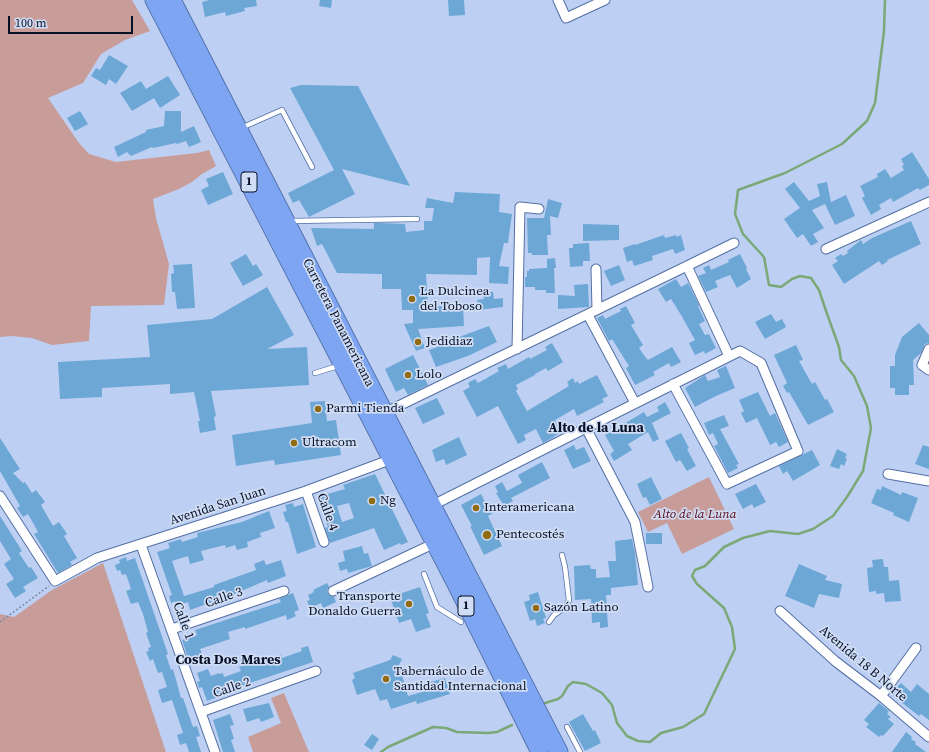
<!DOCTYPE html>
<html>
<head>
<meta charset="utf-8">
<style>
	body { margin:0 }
	#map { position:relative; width:929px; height:752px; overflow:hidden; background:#bdd0f4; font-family:"Source Serif 4",serif }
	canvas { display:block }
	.scale { position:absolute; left:8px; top:16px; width:125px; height:18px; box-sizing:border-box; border:2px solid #071126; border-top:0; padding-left:5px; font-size:12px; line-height:14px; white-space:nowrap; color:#071126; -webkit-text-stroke:3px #d0ddf5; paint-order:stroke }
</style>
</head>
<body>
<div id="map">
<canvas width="929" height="752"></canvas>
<div class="scale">100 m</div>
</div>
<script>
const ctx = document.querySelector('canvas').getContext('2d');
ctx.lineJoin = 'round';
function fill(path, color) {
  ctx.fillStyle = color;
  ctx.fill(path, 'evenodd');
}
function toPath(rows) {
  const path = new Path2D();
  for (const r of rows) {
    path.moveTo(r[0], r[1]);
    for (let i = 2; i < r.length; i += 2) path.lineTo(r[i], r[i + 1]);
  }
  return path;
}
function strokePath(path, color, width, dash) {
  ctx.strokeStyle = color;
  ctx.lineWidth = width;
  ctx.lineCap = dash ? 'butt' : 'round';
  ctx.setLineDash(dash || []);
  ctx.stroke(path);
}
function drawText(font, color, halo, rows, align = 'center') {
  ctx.font = font + ' "Source Serif 4",serif';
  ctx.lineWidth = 3.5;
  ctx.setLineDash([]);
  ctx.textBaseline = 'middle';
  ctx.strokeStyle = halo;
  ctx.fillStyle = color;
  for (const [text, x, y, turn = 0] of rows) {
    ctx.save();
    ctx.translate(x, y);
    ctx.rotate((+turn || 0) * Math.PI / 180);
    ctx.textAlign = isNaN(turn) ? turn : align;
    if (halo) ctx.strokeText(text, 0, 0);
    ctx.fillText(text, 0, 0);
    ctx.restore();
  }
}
fill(toPath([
	[0,0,132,0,150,31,125,40,101,54,83,83,48,98,79,143,89,154,116,162,197,153,209,150,216,166,202,174,192,182,179,189,153,199,156,218,169,264,164,305,91,306,89,341,52,345,32,338,11,336,0,337],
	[709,477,734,529,682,554,667,523,648,532,638,512],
	[103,563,166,752,0,752,0,614,14,617,52,590],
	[284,693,309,752,253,752,248,737,281,723,271,698]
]), '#c89c99');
strokePath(toPath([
	[545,703,558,699,562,696,568,686,573,682,586,684,602,693,612,705,617,723,627,736,638,741,650,742,661,733,683,727,704,714,735,649,732,627,724,608,697,584,692,576,695,570,705,566,724,547,743,538,770,531,798,534,813,529,833,516,847,497,863,471,871,428,867,406,854,376,841,360,839,347,826,311,819,290,811,278,800,276,792,279,781,287,769,285,764,257,743,234,735,214,738,190,785,173,842,144,867,121,875,103,884,31,885,0],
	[381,752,388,747,433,727,446,728,457,732,488,733,497,732,512,725]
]), '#7ba877', 2.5);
fill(toPath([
	[209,0,256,0,257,6,244,8,245,11,226,16,225,12,205,17,202,2],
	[320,0,332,0,331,8,319,6],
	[448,0,464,0,465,15,449,16],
	[109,55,128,66,116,84,109,79,106,85,91,76,96,68,100,70],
	[168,76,180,95,160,108,154,98,132,111,120,93,141,81,146,89],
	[301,85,358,86,410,186,342,169,355,194,309,217,299,200,293,203,288,193,334,170,290,88],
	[80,111,88,124,75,131,67,118],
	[165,111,181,111,181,132,194,126,201,142,189,147,186,141,177,144,176,143,153,148,152,147,131,156,127,152,118,157,114,147,146,132,146,130,164,126],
	[912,152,929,179,929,185,920,190,918,188,893,202,891,198,879,205,881,209,871,215,862,198,865,196,860,186,878,177,877,174,885,169,891,178,904,170,902,166,904,165,901,159],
	[223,172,233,194,208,205,201,190,209,186,206,179],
	[794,182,809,201,820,196,817,184,827,182,831,202,846,195,855,216,835,225,825,204,812,210,824,228,813,234,818,242,811,246,803,234,797,238,784,219,800,208,785,189],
	[455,192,500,194,499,212,512,214,508,243,504,243,499,266,509,267,508,284,489,283,490,257,477,258,477,275,426,274,428,307,463,305,464,326,418,329,425,348,416,351,404,324,413,323,413,310,402,310,401,289,382,289,382,274,337,273,322,244,317,246,311,228,374,229,374,223,379,223,405,224,406,232,424,230,424,221,432,221,434,208,425,208,427,198,453,203],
	[548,199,562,203,558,218,550,216,551,235,547,235,548,255,532,255,532,253,528,253,527,218,544,218],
	[911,221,921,244,887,260,888,261,882,265,879,261,844,284,832,265,838,261,835,258,841,254,843,256,848,253,847,251,861,240,863,244,872,238],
	[583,224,619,225,619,240,583,241],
	[664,235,665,238,676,235,676,237,681,235,685,250,675,254,673,249,652,256,653,260,634,266,632,260,627,262,623,248,635,244,635,245],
	[589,243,590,261,583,261,583,266,570,267,569,248,573,248,573,244],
	[246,254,253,266,256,264,263,275,243,286,230,263],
	[740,254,747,268,746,269,751,279,737,288,730,275,715,281,718,287,706,292,698,276,706,273,703,268,709,265,711,270,729,262,728,260],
	[555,258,556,268,554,268,555,293,546,293,546,290,535,290,535,287,525,287,525,277,527,277,527,271,529,271,529,269,547,268,547,259],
	[192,264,195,308,177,309,175,292,172,292,171,274,174,273,173,265],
	[619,265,625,280,611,286,604,271],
	[676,279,681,287,688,283,699,305,698,306,705,321,699,324,705,335,709,334,716,348,705,354,704,351,695,355,689,343,695,340,681,315,671,299,666,302,658,289],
	[588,284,589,307,558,309,558,295,575,296,574,285],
	[267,287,294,335,267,349,307,347,309,385,211,391,216,416,214,417,216,430,200,433,198,421,200,421,194,392,170,394,170,384,102,388,102,397,60,399,58,362,150,357,147,325,212,319],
	[483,292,493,292,494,299,503,298,503,307,478,310,477,300,484,299],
	[626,306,635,323,631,325,643,345,639,348,646,358,648,360,672,347,681,362,671,367,669,363,653,372,655,375,635,385,626,368,629,366,612,339,609,341,597,318,603,315,605,319,621,311,620,309],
	[771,314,776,322,782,319,786,327,765,339,755,322],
	[919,323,929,335,929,343,925,344,921,353,913,360,914,385,909,385,909,395,895,395,895,388,890,388,890,366,895,366,895,355,902,337],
	[489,326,497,342,468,356,436,367,429,350,440,346,440,344],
	[552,343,563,362,548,371,546,368,535,374,535,375,516,385,518,389,516,391,527,411,569,386,567,382,573,378,575,383,578,381,579,384,597,375,608,396,602,399,604,402,577,416,574,409,555,420,561,433,554,436,554,437,543,443,536,429,524,435,526,440,518,444,498,406,477,417,463,391,470,387,468,383,475,379,478,383,499,371,497,368,506,364,508,369,529,357,530,359,547,350,545,347],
	[796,345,803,360,799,361,812,384,815,382,825,400,827,399,834,412,808,425,789,392,787,393,783,386,787,383,774,355],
	[413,355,428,385,408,395,404,388,396,392,385,369],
	[726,366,735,388,716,396,695,407,685,388,705,375,708,381,720,377,717,370],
	[758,392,770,416,775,413,788,442,779,447,776,442,770,445,757,418,746,423,741,413,744,411,739,400],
	[437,398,445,414,423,424,415,408],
	[325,401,327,421,336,420,341,455,275,465,274,460,236,466,232,435,312,423,310,402],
	[665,402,671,413,652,423,659,439,653,442,648,432,628,444,632,450,614,461,610,454,614,451,605,435,644,412,647,417,659,411,657,407],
	[724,415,729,426,720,429,739,464,736,465,738,468,728,473,714,446,718,444,713,433,709,435,704,423],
	[681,433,689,448,687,449,696,466,687,471,680,460,676,462,665,441],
	[459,437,467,455,446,465,444,459,436,462,432,450],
	[0,438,20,469,13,473,23,483,25,482,32,493,36,490,45,502,41,505,53,526,59,522,67,534,64,536,77,558,70,562,72,565,58,573,34,534,38,532,28,514,23,517,17,508,20,506,0,471],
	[574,445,576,450,584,447,591,461,573,469,564,450],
	[923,445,929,447,929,469,915,464],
	[837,449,847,454,845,458,847,459,844,466,841,464,839,469,830,466],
	[812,450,820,465,793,481,787,471,783,474,779,466],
	[542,462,550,478,511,498,513,501,504,506,496,493,498,492,495,486,502,482,507,491,522,483,518,475],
	[375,474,408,542,401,545,400,543,384,550,374,528,330,543,325,528,328,527,317,497,345,489,343,485],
	[349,503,354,518,342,522,337,506],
	[651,477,662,499,650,505,646,497,643,498,637,484],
	[756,484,766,502,754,508,752,504,743,509,735,494],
	[882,486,901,495,902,492,918,498,909,522,893,515,894,513,871,503,877,489,881,490],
	[481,494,488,508,500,502,503,507,488,516,502,546,484,555,470,526,472,526,461,505],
	[293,503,294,507,303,504,316,547,297,554,288,522,286,522,283,512,287,511,285,505],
	[269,511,275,528,260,533,261,537,247,542,248,547,237,550,235,545,226,548,225,545,201,551,204,560,190,564,188,556,172,561,184,596,214,587,214,585,256,570,254,564,264,560,266,565,281,560,286,576,268,583,267,580,232,595,190,610,188,602,176,606,175,601,171,603,169,596,172,595,157,552,170,548,168,543,181,539,182,542,198,537,197,533,242,522],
	[0,516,22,551,19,553,29,568,31,567,38,578,23,587,26,591,15,598,6,584,14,579,4,564,11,559,0,541],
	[646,533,662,533,662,544,646,544],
	[632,539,635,553,638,585,611,588,611,595,606,595,608,627,600,628,600,622,592,623,591,599,575,600,574,566,590,565,591,569,596,569,596,578,610,577,608,561,616,561,615,541],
	[362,546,364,554,368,553,372,566,348,573,347,569,340,571,338,563,345,561,343,551],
	[126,557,127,561,135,558,168,654,166,655,171,670,173,669,181,698,183,698,193,727,197,726,200,736,196,737,201,752,189,752,186,743,180,745,177,735,183,733,172,700,162,703,158,690,167,687,162,672,158,673,153,659,150,661,146,652,149,651,148,648,151,647,146,633,148,632,143,614,138,602,131,604,126,591,131,589,126,574,122,575,120,570,117,571,115,565,120,563,119,560],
	[883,559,884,567,888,567,889,581,899,580,901,601,885,602,884,593,876,594,876,591,869,592,867,568,873,567,872,560],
	[799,564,827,576,825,580,842,584,839,598,819,594,814,608,785,596],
	[327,583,329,587,327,590,328,594,334,597,336,602,323,608,321,603,310,608,307,601,310,600,308,595,314,592,313,590],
	[420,587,429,613,426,614,431,627,416,632,411,619,399,623,390,597],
	[538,592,546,618,543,619,545,623,537,626,535,619,530,621,524,602,530,600,529,595],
	[293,593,299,610,294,612,296,616,287,620,286,615,245,629,245,627,228,632,230,639,200,649,203,656,189,661,182,640,197,635,195,630,281,602,279,599],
	[308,646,313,662,217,694,218,697,207,701,202,687,199,688,197,682,200,681,197,673,208,669,211,676,219,673,219,674,223,673,224,677,241,671,239,667,253,662,254,666,269,662,268,660,273,659,272,658,281,655,282,658,302,651,301,648],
	[393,655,402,659,399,665,408,696,429,690,427,683,445,678,450,694,417,704,416,701,391,709,387,699,380,701,375,689,357,695,352,680,355,678,353,673,390,660],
	[901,683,911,692,917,684,929,694,929,720,921,714,919,716,891,694],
	[269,703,274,717,261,722,259,718,247,722,243,709],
	[879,703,889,711,887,714,891,717,888,719,894,724,883,736,881,735,879,737,866,727,869,724,864,720],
	[230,714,234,725,230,726,234,739,231,740,235,752,223,752,213,720],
	[583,714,593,731,595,730,601,743,585,751,569,722],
	[906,732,912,737,911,739,916,742,915,744,926,752,892,752],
	[372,734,379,739,372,750,364,745]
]), '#6da7d5');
const lane = toPath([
	[241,128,282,110,312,167],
	[290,221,417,219],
	[315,373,338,366],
	[424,574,437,607,461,622],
	[549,622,554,615,566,607,569,600,565,567,562,555],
	[567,727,580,752]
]);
const street = toPath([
	[558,0,566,18,605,0],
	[826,249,929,202],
	[687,266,734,243],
	[596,269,597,310],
	[588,315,635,403],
	[517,349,520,207,539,209],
	[929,349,922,365,929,370],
	[384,413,687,266,729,356],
	[586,428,635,522,648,587],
	[888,474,929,481],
	[306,491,324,542],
	[0,496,55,581,97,558,306,491,392,459],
	[432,505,441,501,586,428,740,351,761,363,798,451,727,484,673,384],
	[141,545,215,752],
	[333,591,435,543],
	[780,611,835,661,881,696,929,737],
	[172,629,284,591],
	[881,696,916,648],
	[201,712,316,671]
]);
const highway = toPath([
	[154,0,456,584,540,752],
	[172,0,559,752]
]);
strokePath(lane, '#536fa4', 6);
strokePath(street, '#536fa4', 11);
strokePath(highway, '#5471aa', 19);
strokePath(toPath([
	[0,622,49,586]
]), '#7b8aa9', 1.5, [2, 2]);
strokePath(lane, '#fff', 4.5);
strokePath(street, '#fff', 9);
strokePath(highway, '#7da5f1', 17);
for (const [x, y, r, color] of [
	[412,299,4,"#916b12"],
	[418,342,4,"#916b12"],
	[408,375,4,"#916b12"],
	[318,409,4,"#916b12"],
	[294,443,4,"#916b12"],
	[372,501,4,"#916b12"],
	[476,508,4,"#916b12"],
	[487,535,5,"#916b12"],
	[409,604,4,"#916b12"],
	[536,608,4,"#916b12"],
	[386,679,4,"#916b12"]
]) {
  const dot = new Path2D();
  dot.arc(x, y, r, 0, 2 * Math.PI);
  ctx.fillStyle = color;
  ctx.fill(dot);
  strokePath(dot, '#d0ddf5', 1.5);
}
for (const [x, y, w] of [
	[249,182,16],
	[466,606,16]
]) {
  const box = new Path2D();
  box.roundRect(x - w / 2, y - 10, w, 20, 3);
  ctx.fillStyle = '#d0ddf5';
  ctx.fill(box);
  strokePath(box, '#071126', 1);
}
drawText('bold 12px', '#071126', null, [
	["1",249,182],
	["1",466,606]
]);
drawText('13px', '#071126', '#d0ddf5', [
	["La Dulcinea",420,292],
	["del Toboso",420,307],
	["Jedidiaz",426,342],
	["Lolo",416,375],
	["Parmi Tienda",326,409],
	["Ultracom",302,443],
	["Ng",380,501],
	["Interamericana",484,508],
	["Pentecostés",496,535],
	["Transporte",401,597,"right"],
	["Donaldo Guerra",401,612,"right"],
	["Sazón Latino",544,608],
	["Tabernáculo de",394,672],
	["Santidad Internacional",394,687]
], 'left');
drawText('13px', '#071126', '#d0ddf5', [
	["Carretera Panamericana",338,323,63],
	["Avenida San Juan",218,506,-18],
	["Calle 4",327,512,70],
	["Calle 3",224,598,-19],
	["Calle 1",183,621,70],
	["Avenida 18 B Norte",863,664,40],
	["Calle 2",232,688,-19]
]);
drawText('italic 13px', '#5a0610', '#d0ddf5', [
	["Alto de la Luna",695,515]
]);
drawText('bold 14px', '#071126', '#d0ddf5', [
	["Alto de la Luna",596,428],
	["Costa Dos Mares",228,660]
]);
</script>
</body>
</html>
